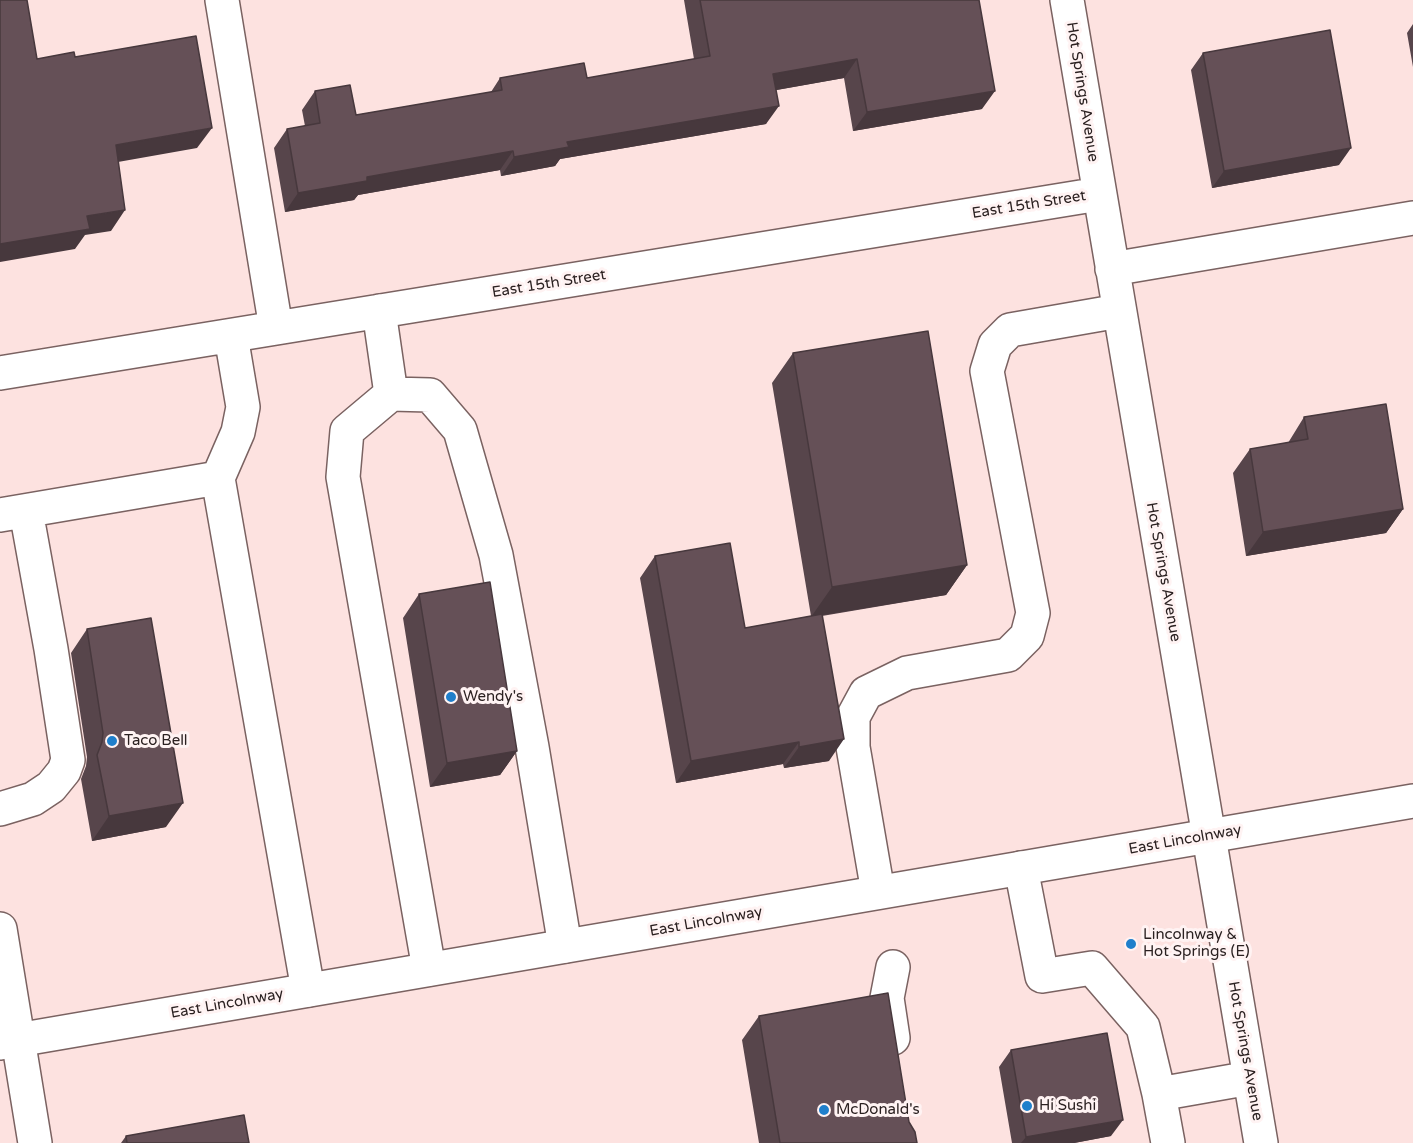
<!DOCTYPE html>
<html>
<head>
<meta charset="utf-8">
<style>
	body { margin:0 }
	canvas { display:block; background:#fde2e0 }
</style>
</head>
<body>
<canvas width="1413" height="1143"></canvas>
<script>
const ctx = document.querySelector('canvas').getContext('2d');
ctx.lineJoin = 'round';
function toPath(rows) {
  const path = new Path2D();
  for (const r of rows) {
    path.moveTo(r[0], r[1]);
    for (let i = 2; i < r.length; i += 2) path.lineTo(r[i], r[i + 1]);
  }
  return path;
}
function strokePath(path, color, width, dash) {
  ctx.strokeStyle = color;
  ctx.lineWidth = width;
  ctx.lineCap = dash ? 'butt' : 'round';
  ctx.setLineDash(dash || []);
  ctx.stroke(path);
}
function fill(path, color) {
  ctx.fillStyle = color;
  ctx.fill(path, 'evenodd');
}
function drawText(font, color, halo, rows, align = 'center') {
  ctx.font = font + ' "Varela Round",sans-serif';
  ctx.lineWidth = 6;
  ctx.setLineDash([]);
  ctx.textBaseline = 'middle';
  ctx.strokeStyle = halo;
  ctx.fillStyle = color;
  for (const [text, x, y, turn = 0] of rows) {
    ctx.save();
    ctx.translate(x, y);
    ctx.rotate((+turn || 0) * Math.PI / 180);
    ctx.textAlign = isNaN(turn) ? turn : align;
    if (halo) ctx.strokeText(text, 0, 0);
    ctx.fillText(text, 0, 0);
    ctx.restore();
  }
}
const minor = toPath([
	[222,0,276,328],
	[1067,0,1261,1143],
	[1112,269,1413,218],
	[379,311,391,394],
	[0,373,1099,194],
	[218,478,238,432,243,407,231,336],
	[0,515,218,478,308,990],
	[0,809,33,799,51,787,64,771,68,760,51,649,26,511],
	[1021,868,1042,976,1092,968,1143,1027,1159,1094],
	[878,892,853,747,853,717,866,693,907,673,1008,655,1027,636,1033,613,987,371,995,345,1010,330,1119,311],
	[0,929,35,1143],
	[893,967,887,998,893,1038],
	[429,969,343,477,347,431,391,394,430,395,460,430,496,555,532,747,565,946],
	[1168,1143,1159,1094,1250,1078]
]);
const major = toPath([
	[0,1043,1413,801]
]);
strokePath(minor, '#7a6261', 36);
strokePath(major, '#7a6261', 36);
strokePath(minor, '#fff', 33);
strokePath(major, '#fff', 33);
fill(toPath([
	[684,0,979,0,982,109,853,131,844,78,776,90,766,124,560,159,555,166,501,176,500,170,358,195,354,200,285,212,274,148,287,129,305,126,302,110,315,91,356,115,491,92,500,78,587,78,694,59],
	[1413,24,1413,67,1407,33],
	[1203,53,1339,165,1212,188,1191,70],
	[793,353,967,565,946,595,822,616,829,761,784,768,783,764,676,783,640,578,655,556,745,628,811,616,772,383],
	[1304,417,1403,509,1386,533,1246,556,1233,473,1250,449,1288,443],
	[419,594,517,751,500,775,430,787,403,618],
	[87,629,166,827,92,841,81,779,86,766,87,757,71,653],
	[759,1016,909,1122,917,1143,759,1143,742,1040],
	[1011,1050,1111,1136,1074,1143,1012,1143,999,1067],
	[126,1136,249,1143,121,1143]
]), '#57454b');
fill(toPath([
	[857,59,844,78,760,93,773,74],
	[995,91,982,109,853,131,867,112],
	[779,106,766,124,560,159,555,166,501,176,514,157,567,142],
	[212,128,197,148,101,165,116,145],
	[1351,148,1339,165,1212,188,1224,171],
	[513,151,500,170,358,195,354,200,285,212,298,193,367,177],
	[125,210,111,231,85,235,75,249,0,262,0,244,87,216],
	[1403,509,1386,533,1246,556,1263,532],
	[967,565,946,595,811,617,832,587],
	[844,739,829,761,784,768,799,747],
	[799,742,783,764,676,783,691,761],
	[517,751,500,775,430,787,447,763],
	[183,803,166,827,92,841,109,816],
	[1123,1120,1111,1136,1074,1143,1021,1143,1026,1137]
]), '#47383d');
const building = toPath([
	[0,0,27,0,37,59,74,52,75,57,196,36,212,128,116,145,125,210,87,216,90,229,0,244,0,0],
	[700,0,979,0,995,91,867,112,857,59,773,74,779,106,567,142,569,147,514,157,513,151,367,177,367,181,298,193,287,129,320,123,315,91,350,85,356,115,502,90,500,78,584,63,587,78,710,56,700,0],
	[1330,30,1351,148,1224,171,1203,53,1330,30],
	[928,331,967,565,832,587,793,353,928,331],
	[1386,404,1403,509,1263,532,1250,449,1308,439,1304,417,1386,404],
	[730,543,745,628,822,614,844,739,799,747,799,742,691,761,655,556,730,543],
	[490,582,517,751,447,763,419,594,490,582],
	[151,618,183,803,109,816,97,755,102,742,103,733,87,629,151,618],
	[888,993,909,1122,915,1132,917,1143,780,1143,759,1016,888,993],
	[1107,1033,1123,1120,1026,1137,1011,1050,1107,1033],
	[244,1115,249,1143,127,1143,126,1136,244,1115]
]);
fill(building, '#655057');
strokePath(building, '#47383d', 1.5);
for (const [x, y, r, color] of [
	[451,697,6,"#1f7fcb"],
	[112,741,6,"#1f7fcb"],
	[1131,944,6,"#1f7fcb"],
	[1027,1106,6,"#1f7fcb"],
	[824,1110,6,"#1f7fcb"]
]) {
  const dot = new Path2D();
  dot.arc(x, y, r, 0, 2 * Math.PI);
  ctx.fillStyle = color;
  ctx.fill(dot);
  strokePath(dot, '#fff3f3', 2);
}
drawText('15px', '#2b2121', '#fff3f3', [
	["Hot Springs Avenue",1082,92,81],
	["East 15th Street",1029,205,-9],
	["East 15th Street",549,284,-9],
	["Hot Springs Avenue",1163,572,80],
	["East Lincolnway",1185,840,-10],
	["East Lincolnway",706,922,-10],
	["East Lincolnway",227,1004,-10],
	["Hot Springs Avenue",1245,1051,80]
]);
drawText('15px', '#2b2121', '#fff3f3', [
	["Wendy's",463,697],
	["Taco Bell",124,741],
	["Lincolnway &",1143,935],
	["Hot Springs (E)",1143,952],
	["Hi Sushi",1039,1106],
	["McDonald's",836,1110]
], 'left');
</script>
</body>
</html>
